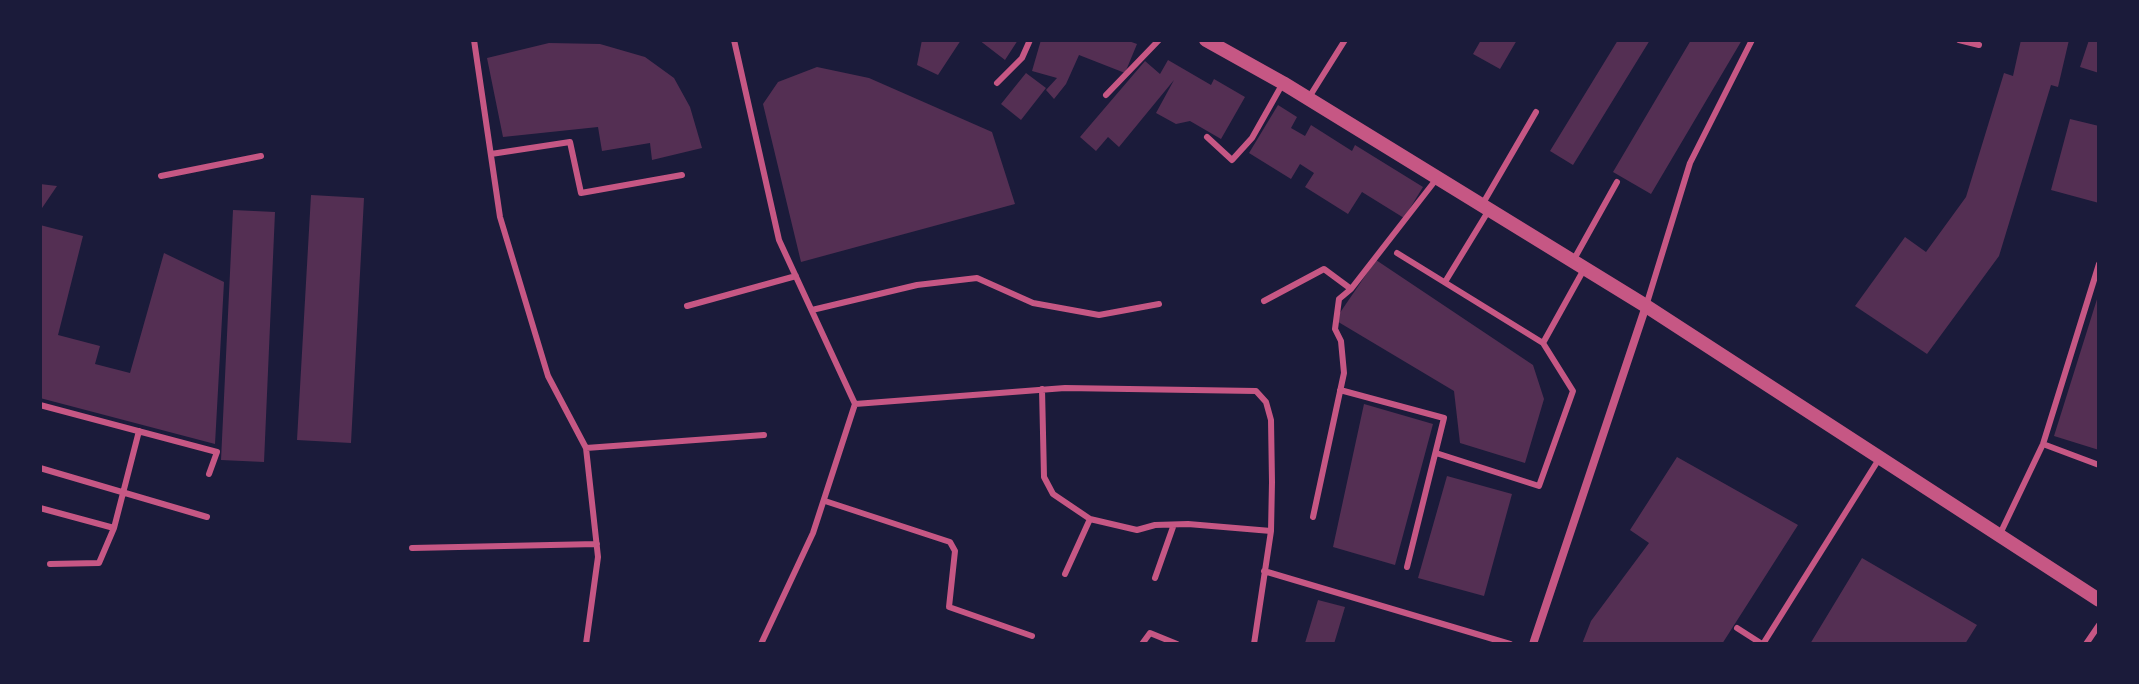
<!DOCTYPE html>
<html>
<head>
<meta charset="utf-8">
<style>
	body { margin:0 }
	#map { position:relative; width:2139px; height:684px; overflow:hidden; background:#1b1b3a; font-family:"Libre Baskerville",serif }
	canvas { display:block }
	.frame { position:absolute; inset:0; border:42px solid #1b1b3a; pointer-events:none }
</style>
</head>
<body>
<div id="map">
<canvas width="2139" height="684"></canvas>
<div class="frame"></div>
</div>
<script>
const ctx = document.querySelector('canvas').getContext('2d');
ctx.lineJoin = 'round';
function fill(path, color) {
  ctx.fillStyle = color;
  ctx.fill(path, 'evenodd');
}
function toPath(rows) {
  const path = new Path2D();
  for (const r of rows) {
    path.moveTo(r[0], r[1]);
    for (let i = 2; i < r.length; i += 2) path.lineTo(r[i], r[i + 1]);
  }
  return path;
}
function strokePath(path, color, width, dash) {
  ctx.strokeStyle = color;
  ctx.lineWidth = width;
  ctx.lineCap = dash ? 'butt' : 'round';
  ctx.setLineDash(dash || []);
  ctx.stroke(path);
}
fill(toPath([
	[922,40,961,40,938,75,917,65],
	[979,40,1018,40,1005,60],
	[1041,40,1126,40,1137,44,1125,73,1079,55,1066,84,1054,99,1046,90,1057,78,1032,71],
	[1481,40,1517,40,1500,69,1473,54],
	[1618,40,1650,40,1573,165,1550,151],
	[1691,40,1742,40,1651,194,1613,172],
	[2021,40,2069,40,2058,87,2051,85,1999,256,1927,354,1855,306,1905,237,1926,252,1966,197,2004,73,2013,76],
	[2089,40,2099,40,2099,73,2080,67],
	[549,43,600,44,645,57,674,78,690,107,702,148,652,160,650,143,602,151,598,127,503,137,487,58],
	[1168,60,1211,85,1214,79,1245,97,1221,139,1190,121,1176,124,1156,113,1174,80,1119,147,1108,137,1096,151,1080,137,1145,61,1160,74],
	[817,67,869,78,992,132,1015,204,801,262,763,104,778,82],
	[1026,73,1046,88,1021,120,1001,104],
	[1278,105,1297,117,1291,128,1305,136,1311,125,1352,151,1355,145,1423,187,1404,218,1362,192,1348,214,1305,187,1314,173,1300,164,1291,179,1249,153],
	[2070,119,2099,126,2099,203,2051,190],
	[40,184,57,186,40,211],
	[311,195,364,198,351,443,297,440],
	[233,210,275,212,264,462,221,460],
	[40,225,83,236,58,335,100,346,95,364,130,373,164,253,224,282,215,444,40,398],
	[1376,260,1533,365,1544,399,1525,463,1460,443,1454,391,1335,320],
	[2098,296,2099,297,2099,450,2054,436],
	[1364,404,1433,424,1395,565,1333,547],
	[1677,457,1798,525,1722,644,1582,644,1591,621,1649,543,1630,530],
	[1447,476,1512,494,1484,596,1418,578],
	[1862,558,1977,625,1965,644,1810,644],
	[1318,600,1345,607,1334,644,1305,643]
]), '#542f53');
strokePath(toPath([
	[474,40,500,217,548,376,586,448,598,557,586,644],
	[734,40,779,240,855,404,813,533,761,644],
	[1959,40,1979,45],
	[997,83,1022,58,1030,40],
	[1106,95,1159,40],
	[1308,99,1345,40],
	[1207,137,1232,160,1252,138,1283,83],
	[491,154,570,142,581,193,682,175],
	[161,176,261,156],
	[1482,205,1536,112],
	[1397,253,1543,343],
	[1573,261,1617,182],
	[1445,282,1489,210],
	[1264,301,1324,269,1351,289],
	[687,306,796,276],
	[1646,306,1690,163,1752,40],
	[812,310,917,285,977,278,1033,303,1099,315,1159,304],
	[1042,389,1044,477,1053,494,1090,519,1137,530,1155,525,1188,524,1271,531],
	[1340,390,1444,418,1407,567],
	[855,404,1065,388,1256,391,1266,402,1271,420,1272,482,1271,531,1254,644],
	[40,405,217,452,209,474],
	[2043,444,2099,465],
	[586,448,764,435],
	[1436,453,1539,486,1573,391,1543,343,1583,271],
	[40,468,207,517],
	[825,501,950,542,955,551,949,607,1032,636],
	[40,508,114,528],
	[1313,517,1344,373,1341,341,1335,329,1339,299,1351,289,1438,177],
	[2000,534,2043,444,2099,264],
	[412,548,597,544],
	[50,564,99,563,114,528,139,431],
	[1264,571,1510,644],
	[1065,574,1090,519],
	[1155,578,1173,527],
	[1737,628,1762,644],
	[1142,644,1150,633,1177,644],
	[1763,644,1879,459],
	[2086,644,2099,625]
]), '#c65784', 6);
strokePath(toPath([
	[1533,644,1646,306]
]), '#c65784', 8);
strokePath(toPath([
	[1206,40,1283,83,1646,306,2099,600]
]), '#c65784', 14);
</script>
</body>
</html>
